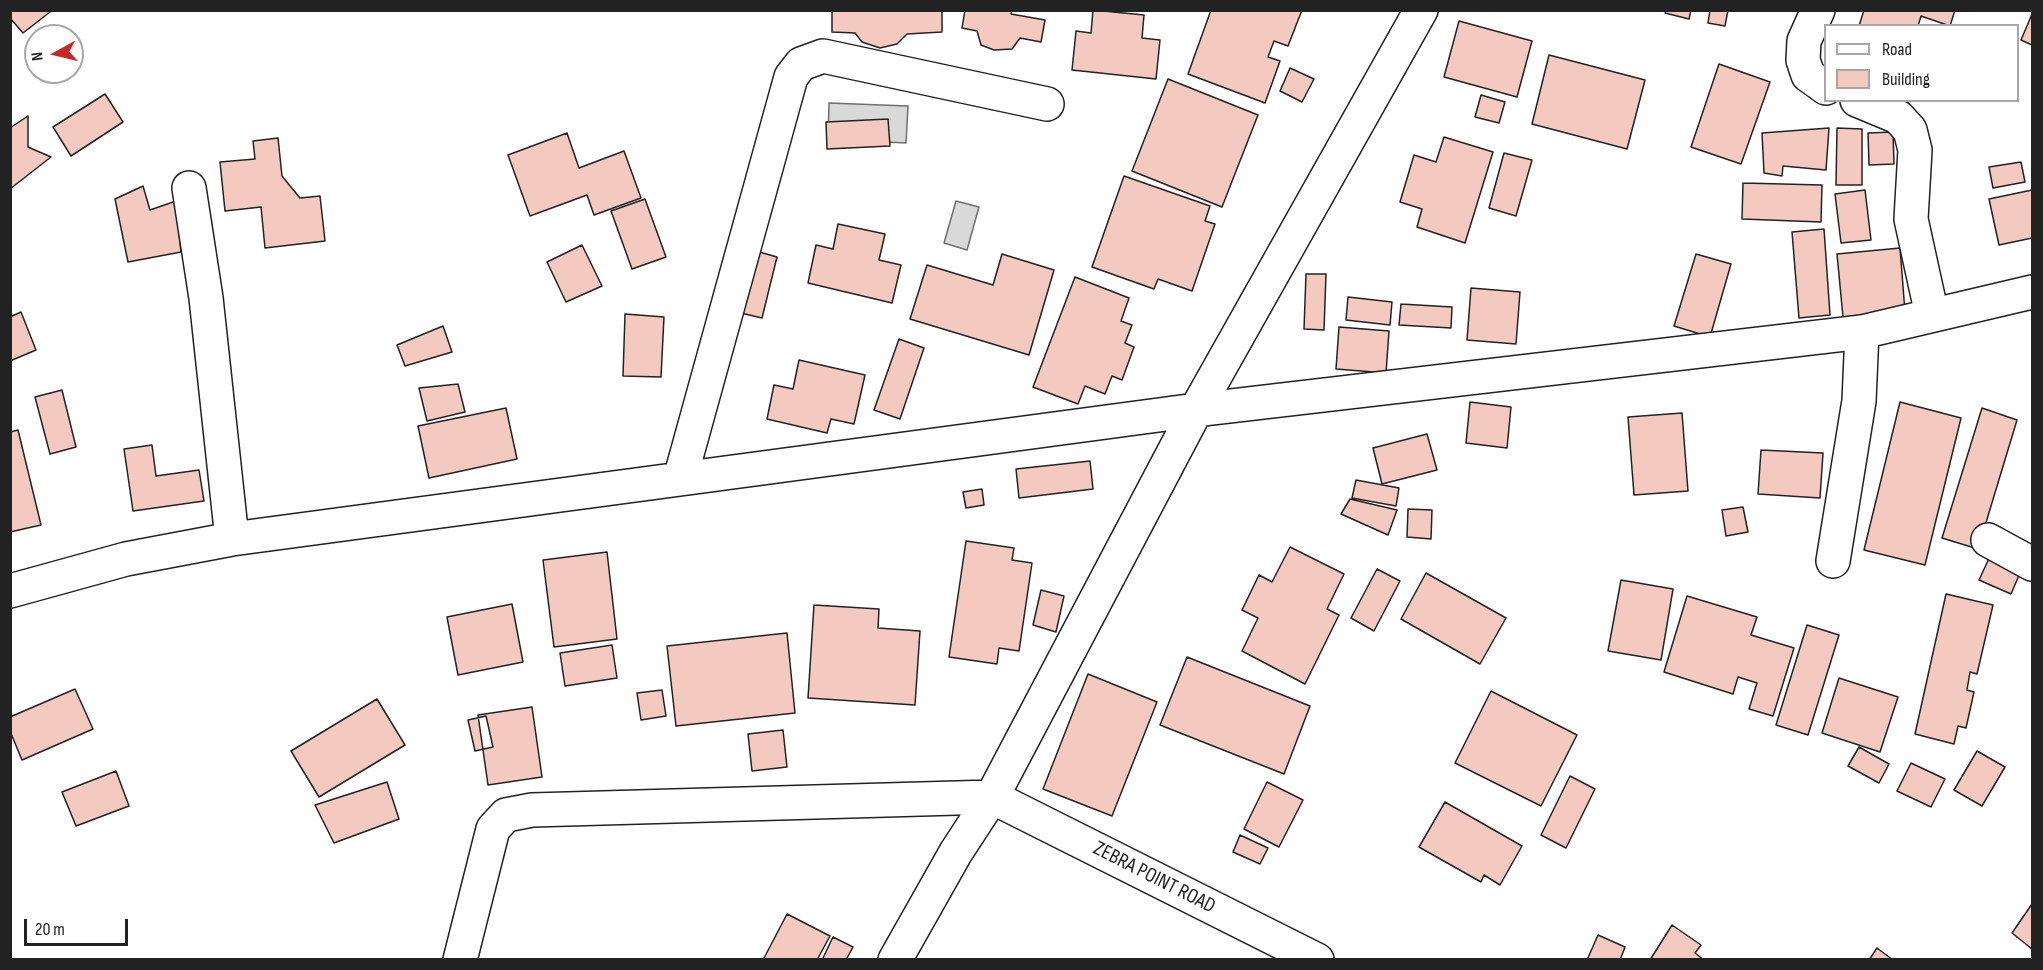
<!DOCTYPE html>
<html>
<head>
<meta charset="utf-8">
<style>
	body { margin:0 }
	#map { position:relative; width:2043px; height:970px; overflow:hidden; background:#fff; font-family:"Sofia Sans Condensed",sans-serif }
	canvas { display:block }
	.frame { position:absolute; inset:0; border:12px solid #222; pointer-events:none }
	.legend { position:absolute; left:1824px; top:24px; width:195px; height:78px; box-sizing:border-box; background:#fff; border:2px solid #a7a7a7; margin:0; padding:8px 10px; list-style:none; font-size:18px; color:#222 }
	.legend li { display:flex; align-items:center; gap:12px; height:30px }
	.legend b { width:30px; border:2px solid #a7a7a7 }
	.north { position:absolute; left:24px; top:24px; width:60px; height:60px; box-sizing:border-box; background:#fff; border:2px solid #a7a7a7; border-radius:50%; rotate:262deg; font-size:16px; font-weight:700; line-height:24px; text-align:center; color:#222 }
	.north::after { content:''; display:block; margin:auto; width:21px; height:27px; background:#c62828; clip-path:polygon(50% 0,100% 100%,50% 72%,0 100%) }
	.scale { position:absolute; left:24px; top:919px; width:104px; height:27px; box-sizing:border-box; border:3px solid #222; border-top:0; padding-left:8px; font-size:18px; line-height:21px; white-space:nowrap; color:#222; -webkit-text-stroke:4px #fff; paint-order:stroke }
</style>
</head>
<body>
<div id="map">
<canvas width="2043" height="970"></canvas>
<div class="frame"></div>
<ul class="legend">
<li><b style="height:8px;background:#fff"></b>Road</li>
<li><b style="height:16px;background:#f3c9c0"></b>Building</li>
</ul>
<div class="north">N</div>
<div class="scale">20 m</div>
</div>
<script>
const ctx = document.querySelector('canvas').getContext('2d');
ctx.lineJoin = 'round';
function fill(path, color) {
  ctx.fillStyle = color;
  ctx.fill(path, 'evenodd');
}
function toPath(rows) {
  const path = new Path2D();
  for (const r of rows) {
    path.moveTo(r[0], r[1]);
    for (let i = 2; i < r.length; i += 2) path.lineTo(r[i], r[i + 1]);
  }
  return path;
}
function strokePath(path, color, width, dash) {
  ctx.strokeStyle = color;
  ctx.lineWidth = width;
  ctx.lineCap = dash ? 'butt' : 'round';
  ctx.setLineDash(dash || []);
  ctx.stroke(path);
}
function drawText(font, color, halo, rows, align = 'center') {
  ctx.font = font + ' "Sofia Sans Condensed",sans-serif';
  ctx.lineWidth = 4.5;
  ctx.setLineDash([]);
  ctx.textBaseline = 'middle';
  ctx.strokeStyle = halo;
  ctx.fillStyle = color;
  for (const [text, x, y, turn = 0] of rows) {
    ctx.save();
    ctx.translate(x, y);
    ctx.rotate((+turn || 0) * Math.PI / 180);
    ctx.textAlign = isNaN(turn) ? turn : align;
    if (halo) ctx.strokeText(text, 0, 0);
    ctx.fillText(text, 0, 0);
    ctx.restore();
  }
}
const water = toPath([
	[829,103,908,106,906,143,828,139,829,103],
	[956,201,979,207,967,250,944,243,956,201]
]);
fill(water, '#d9d9d9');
strokePath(water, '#6f6f6f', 1.5);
const building = toPath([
	[10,10,49,10,50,12,23,33,10,18,10,10],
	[832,10,942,10,942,32,907,34,897,44,880,48,862,42,855,33,832,32,832,10],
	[965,10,1012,10,1011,14,1045,20,1041,42,1020,38,1012,49,994,50,981,45,977,31,962,28,965,10],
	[1093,10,1144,15,1142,38,1160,40,1156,79,1072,70,1076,31,1091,33,1093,10],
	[1302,10,1288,46,1274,41,1268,57,1280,61,1265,103,1188,74,1211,10,1302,10],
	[1666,10,1691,10,1689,19,1665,13,1666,10],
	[1710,10,1728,10,1725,26,1708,23,1710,10],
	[1864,10,1955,10,1950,26,1921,16,1918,26,1859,26,1864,10],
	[2032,14,2032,45,2021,40,2032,14],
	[1459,21,1532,41,1517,97,1444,77,1459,21],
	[1549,55,1645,80,1627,149,1532,124,1549,55],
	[1719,64,1770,82,1741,164,1691,147,1719,64],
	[1290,68,1314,79,1302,102,1280,91,1290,68],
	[1168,79,1258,115,1222,207,1132,171,1168,79],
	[105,94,123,122,71,156,53,127,105,94],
	[1481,95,1505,102,1499,123,1475,117,1481,95],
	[28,116,28,147,51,157,10,189,10,128,28,116],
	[888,119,890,146,827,149,826,122,888,119],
	[1829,128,1826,170,1783,166,1782,176,1764,173,1762,133,1829,128],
	[1837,128,1862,129,1862,185,1836,185,1837,128],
	[1893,132,1894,164,1869,165,1868,133,1893,132],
	[567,133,579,168,624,151,641,198,594,215,587,195,530,216,508,155,567,133],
	[1444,137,1493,152,1465,243,1417,227,1422,209,1400,202,1414,155,1436,162,1444,137],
	[278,138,282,176,300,198,320,196,325,241,265,248,261,207,225,211,220,162,255,159,253,141,278,138],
	[1504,153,1532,160,1516,216,1489,208,1504,153],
	[2021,162,2025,182,1993,188,1989,167,2021,162],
	[1124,176,1210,206,1205,221,1215,224,1192,291,1158,279,1154,289,1092,267,1124,176],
	[1743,183,1822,185,1821,222,1742,219,1743,183],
	[143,186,150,210,176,201,181,252,128,262,115,199,143,186],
	[1865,190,1871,240,1841,243,1835,194,1865,190],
	[2032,190,2032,238,1999,245,1989,199,2032,190],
	[645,199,666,257,632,269,611,211,645,199],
	[838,224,885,234,879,260,901,265,892,303,808,283,816,245,833,249,838,224],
	[1824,229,1830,315,1799,318,1792,232,1824,229],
	[582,245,602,286,566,302,547,262,582,245],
	[1900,248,1905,312,1843,317,1837,254,1900,248],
	[756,251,777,257,762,318,741,313,756,251],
	[1002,254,1054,270,1029,355,910,319,927,265,993,285,1002,254],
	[1696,254,1731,264,1710,337,1674,326,1696,254],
	[1306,274,1326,274,1324,330,1304,329,1306,274],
	[1075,277,1129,298,1121,321,1132,325,1125,343,1134,347,1122,380,1112,376,1105,394,1085,386,1078,404,1033,387,1075,277],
	[1471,288,1520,292,1516,344,1467,340,1471,288],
	[1348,297,1392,302,1390,325,1346,320,1348,297],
	[1401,304,1452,307,1451,328,1399,325,1401,304],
	[21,312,36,350,10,361,10,317,21,312],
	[625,314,664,317,661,377,623,376,625,314],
	[443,326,452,352,405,366,397,345,443,326],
	[1339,327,1389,331,1386,373,1336,369,1339,327],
	[899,339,924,348,900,419,874,410,899,339],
	[799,360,865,375,854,424,831,419,827,433,767,419,774,385,793,389,799,360],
	[458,384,465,412,427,421,419,388,458,384],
	[62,390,76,447,50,454,35,397,62,390],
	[1470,402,1511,407,1507,448,1466,443,1470,402],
	[1900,402,1961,418,1925,565,1864,550,1900,402],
	[506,408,517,459,429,478,418,426,506,408],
	[1982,408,2017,420,1978,549,1942,538,1982,408],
	[1682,413,1688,491,1634,495,1628,417,1682,413],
	[18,430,41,525,10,532,10,432,18,430],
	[1427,434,1437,470,1382,484,1373,448,1427,434],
	[152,445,156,476,199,470,204,501,133,511,124,449,152,445],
	[1761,450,1823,453,1820,498,1758,494,1761,450],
	[1090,461,1093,489,1019,498,1016,469,1090,461],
	[1356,480,1399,488,1396,506,1352,498,1356,480],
	[982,489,984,505,966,508,963,492,982,489],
	[1350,499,1397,510,1388,535,1341,514,1350,499],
	[1743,507,1748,532,1726,536,1722,510,1743,507],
	[1408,509,1432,510,1431,539,1407,537,1408,509],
	[966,541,1014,548,1012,560,1032,563,1019,651,999,648,997,664,949,657,966,541],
	[1290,547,1344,574,1327,609,1339,615,1305,684,1242,651,1258,618,1242,610,1259,575,1272,582,1290,547],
	[607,552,617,639,554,647,543,560,607,552],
	[1992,552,2023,566,2011,594,1979,580,1992,552],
	[1377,569,1400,581,1374,631,1351,618,1377,569],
	[1426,573,1506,618,1480,664,1401,619,1426,573],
	[1621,580,1673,589,1661,660,1608,651,1621,580],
	[1041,590,1064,596,1056,632,1033,625,1041,590],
	[1946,594,1993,605,1977,674,1970,672,1967,690,1974,692,1966,728,1958,726,1954,744,1915,734,1946,594],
	[1687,596,1757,617,1751,635,1794,648,1773,716,1749,709,1757,683,1738,677,1733,694,1664,672,1687,596],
	[512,604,523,662,458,675,447,617,512,604],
	[814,605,879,609,878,628,920,631,915,705,808,698,814,605],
	[1807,625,1839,635,1808,735,1776,725,1807,625],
	[787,633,795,713,676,726,667,646,787,633],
	[612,645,617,678,565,686,560,653,612,645],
	[1187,657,1310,706,1284,774,1160,725,1187,657],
	[1088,674,1157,702,1112,816,1043,789,1088,674],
	[1839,678,1898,697,1880,752,1822,733,1839,678],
	[75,689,93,729,22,760,10,731,10,717,75,689],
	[662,690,666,716,641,720,637,693,662,690],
	[1491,691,1577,735,1541,806,1455,763,1491,691],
	[377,699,405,745,319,797,291,751,377,699],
	[532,707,542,777,488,785,478,715,532,707],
	[486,716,493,747,475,751,468,720,486,716],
	[783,730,787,767,752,771,748,734,783,730],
	[1859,747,1889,764,1879,783,1848,766,1859,747],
	[1977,751,2005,767,1982,806,1954,790,1977,751],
	[1911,763,1945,779,1931,807,1897,791,1911,763],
	[116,771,129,806,76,826,62,792,116,771],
	[1570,776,1595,789,1566,848,1541,835,1570,776],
	[387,782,399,819,334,843,315,805,387,782],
	[1267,782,1303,800,1279,847,1244,829,1267,782],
	[1445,802,1522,846,1500,885,1484,875,1481,882,1419,847,1445,802],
	[1240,835,1268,848,1260,864,1233,852,1240,835],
	[2032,904,2032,949,2012,933,2032,904],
	[787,914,830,936,817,960,763,960,787,914],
	[1672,925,1701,945,1695,953,1704,960,1650,960,1672,925],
	[1598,935,1625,947,1620,960,1587,960,1598,935],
	[833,937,853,947,846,960,822,960,833,937],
	[1877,948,1893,960,1869,960,1877,948]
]);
fill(building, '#f3c9c0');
strokePath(building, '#222', 1.5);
const minor = toPath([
	[1818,10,1804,41,1803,60,1808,75,1826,88],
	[1857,100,1898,117,1910,130,1915,150,1911,219,1932,315],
	[189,188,206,298,232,539],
	[680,479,791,77,801,64,823,56,1047,104],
	[1988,540,2032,564],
	[1833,561,1859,401,1862,332],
	[10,591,126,559,232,539,1196,410,1862,332,2032,292],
	[460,960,493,829,506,815,532,810,992,797,1317,960],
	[895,960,956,852,992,797,1196,410,1421,10]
]);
strokePath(minor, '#222', 36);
strokePath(minor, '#fff', 33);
drawText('21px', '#222', '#fff', [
	["ZEBRA POINT ROAD",1154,878,27]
]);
</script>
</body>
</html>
